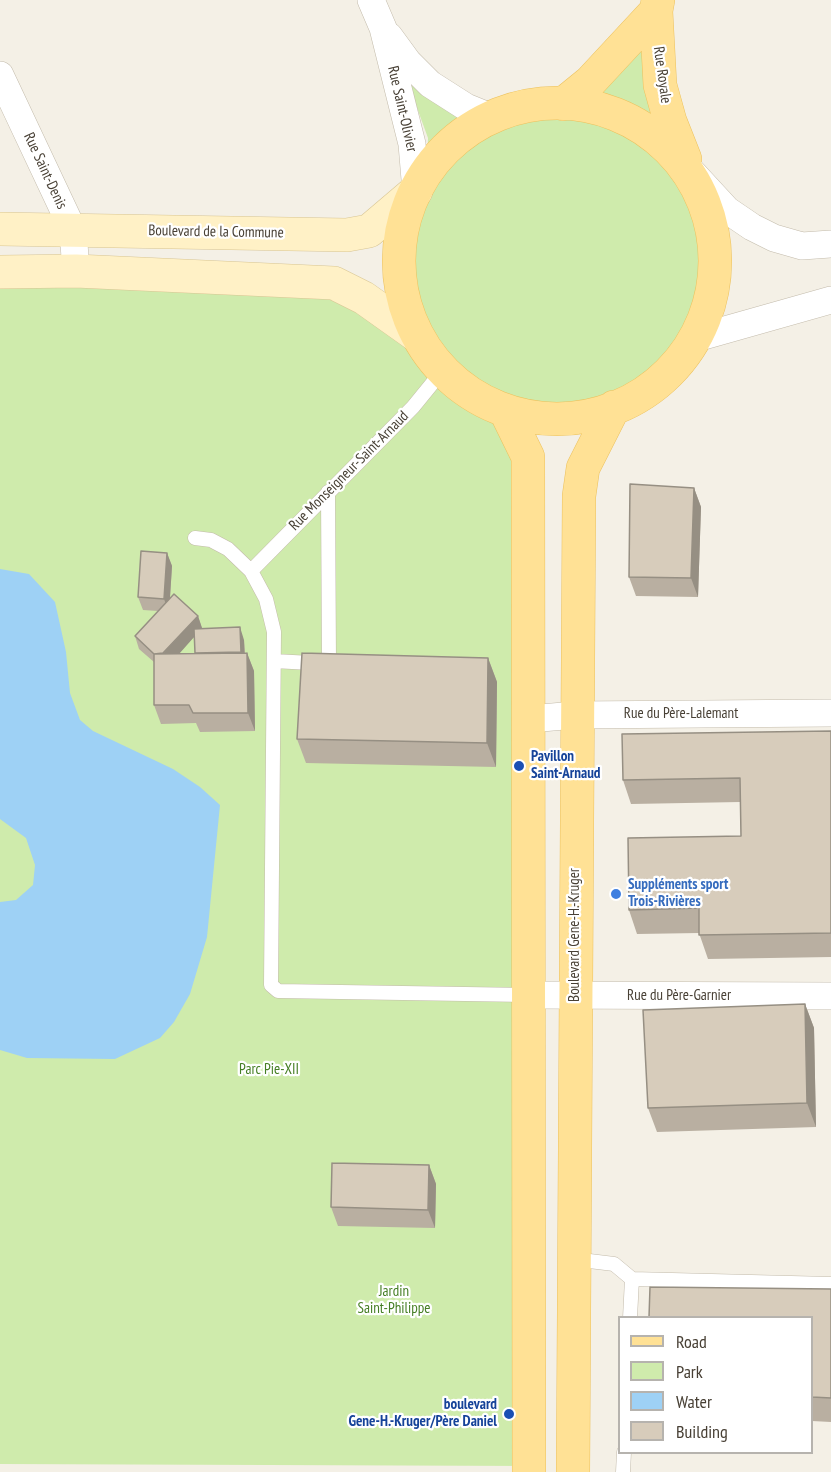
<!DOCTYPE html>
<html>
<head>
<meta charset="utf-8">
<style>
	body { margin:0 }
	#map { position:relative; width:831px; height:1472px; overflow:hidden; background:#f4f0e6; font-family:"PT Sans Narrow",sans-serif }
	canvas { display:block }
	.legend { position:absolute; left:618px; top:1316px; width:195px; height:138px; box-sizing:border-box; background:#fff; border:2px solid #b6b3ae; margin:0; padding:8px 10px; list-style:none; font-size:18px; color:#484035 }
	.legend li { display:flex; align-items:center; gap:12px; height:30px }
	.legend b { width:30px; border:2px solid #b6b3ae }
</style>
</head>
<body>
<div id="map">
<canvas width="831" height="1472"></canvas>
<ul class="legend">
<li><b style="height:8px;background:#ffe195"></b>Road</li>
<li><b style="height:16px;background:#cfebac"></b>Park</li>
<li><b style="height:16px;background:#9ed1f5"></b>Water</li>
<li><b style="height:16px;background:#d7ccbb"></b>Building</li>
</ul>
</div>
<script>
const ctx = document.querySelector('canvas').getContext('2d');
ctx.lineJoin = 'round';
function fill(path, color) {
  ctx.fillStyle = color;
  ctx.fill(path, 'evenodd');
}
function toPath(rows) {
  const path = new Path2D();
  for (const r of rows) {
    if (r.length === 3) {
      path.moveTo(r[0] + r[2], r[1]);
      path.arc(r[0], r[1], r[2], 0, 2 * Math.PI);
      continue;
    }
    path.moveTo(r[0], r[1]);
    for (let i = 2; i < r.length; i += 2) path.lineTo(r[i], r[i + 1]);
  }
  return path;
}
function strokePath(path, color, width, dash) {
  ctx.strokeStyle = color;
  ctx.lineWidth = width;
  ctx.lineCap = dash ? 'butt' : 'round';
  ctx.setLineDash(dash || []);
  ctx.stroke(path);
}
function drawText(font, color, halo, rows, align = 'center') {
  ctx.font = font + ' "PT Sans Narrow",sans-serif';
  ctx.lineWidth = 4.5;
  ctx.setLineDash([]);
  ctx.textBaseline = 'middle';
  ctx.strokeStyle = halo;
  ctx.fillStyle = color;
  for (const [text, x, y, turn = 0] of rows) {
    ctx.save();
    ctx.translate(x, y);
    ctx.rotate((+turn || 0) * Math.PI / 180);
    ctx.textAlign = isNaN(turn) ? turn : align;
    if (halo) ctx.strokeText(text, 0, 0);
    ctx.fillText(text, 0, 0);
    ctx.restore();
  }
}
fill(toPath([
	[656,11,659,119,643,122,592,101],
	[400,61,480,121,427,168,428,138],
	[557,261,156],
	[306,278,409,337,512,433,535,1466,0,1464,0,281]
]), '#cfebac');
fill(toPath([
	[0,569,29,574,55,602,66,652,70,693,80,720,93,731,173,769,200,787,220,805,207,937,190,994,174,1022,160,1038,115,1059,27,1058,0,1050,0,902,16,900,33,885,35,865,26,838,0,819]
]), '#9ed1f5');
const service = toPath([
	[195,538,211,540,228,549,251,571,266,599,274,632,271,985,278,991,527,995],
	[251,571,413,407,444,369],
	[274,661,329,664,328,492],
	[573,1259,614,1264,632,1279,630,1318],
	[632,1279,831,1284],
	[623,1472,624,1452]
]);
const minor = toPath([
	[371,0,383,28,412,144,416,191],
	[389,36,408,62,430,84,466,107,493,118],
	[0,75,73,230,76,271],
	[691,171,727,210,752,227,774,238,802,246,831,244],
	[693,339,831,300],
	[530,719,575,715,831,713],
	[527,995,831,996]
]);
const secondary = toPath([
	[0,229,347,235,369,231,416,191],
	[0,272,76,271,334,283,364,298,416,335]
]);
const primary = toPath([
	[658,0,656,11,660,85,670,121,685,159],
	[557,261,158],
	[563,104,590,82,656,11],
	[505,410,528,457,529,1472],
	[573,1472,579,496,583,468,614,407]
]);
strokePath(service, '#c3bbab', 15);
strokePath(minor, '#c3bbab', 28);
strokePath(secondary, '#d8c593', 34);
strokePath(primary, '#ecc15d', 34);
strokePath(service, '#fff', 14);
strokePath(minor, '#fff', 27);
strokePath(secondary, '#fff1c6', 33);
strokePath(primary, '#ffe195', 33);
fill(toPath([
	[694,488,701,507,698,597,636,596,629,577],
	[167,553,172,566,170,598,198,616,202,628,244,640,245,653,247,653,254,671,255,731,200,732,196,723,161,724,154,705,154,662,139,649,135,636,158,611,143,610,138,597],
	[194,637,195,653,179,653],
	[488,658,497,682,496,767,306,763,297,739],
	[831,731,831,957,708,959,699,933,637,934,629,910,741,836,740,802,631,804,623,780],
	[805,1004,814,1028,816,1127,657,1132,648,1108],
	[429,1165,436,1184,435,1228,338,1226,331,1207],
	[831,1289,831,1422,812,1421,812,1317]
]), '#b9afa1');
fill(toPath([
	[694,488,701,507,698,597,691,578],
	[167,553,172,566,169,612,164,599],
	[198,616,202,628,164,671,159,658],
	[240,627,244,640,245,665,241,652],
	[247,653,254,671,255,731,248,713],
	[488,658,497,682,496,767,487,743],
	[805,1004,814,1028,816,1127,807,1103],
	[429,1165,436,1184,435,1228,428,1210]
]), '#968f83');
const building = toPath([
	[630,484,694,488,691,578,629,577,630,484],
	[141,551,167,553,164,599,138,597,141,551],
	[174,594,198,616,163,653,154,654,135,636,174,594],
	[240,627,241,652,195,653,194,629,240,627],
	[247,653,248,713,193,713,189,705,154,705,154,654,247,653],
	[302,653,488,658,487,743,297,739,302,653],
	[831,731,831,933,699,935,699,908,629,910,628,838,741,836,740,778,623,780,622,734,831,731],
	[805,1004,807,1103,648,1108,643,1010,805,1004],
	[332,1163,429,1165,428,1210,331,1207,332,1163],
	[650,1287,831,1289,831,1398,812,1397,812,1317,649,1317,650,1287]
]);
fill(building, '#d7ccbb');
strokePath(building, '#968f83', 1.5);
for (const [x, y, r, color] of [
	[519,766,6,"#1a4fb4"],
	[616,894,6,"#3f7fe0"],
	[509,1414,6,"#1a4fb4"]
]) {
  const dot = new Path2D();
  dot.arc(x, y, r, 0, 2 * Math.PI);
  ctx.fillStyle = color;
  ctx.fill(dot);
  strokePath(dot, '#fff', 2);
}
drawText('15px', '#484035', '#fff', [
	["Rue Royale",662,75,82],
	["Rue Saint-Olivier",402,109,77],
	["Rue Saint-Denis",45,171,65],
	["Boulevard de la Commune",216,232,1],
	["Rue Monseigneur-Saint-Arnaud",349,471,-45],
	["Rue du Père-Lalemant",681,714],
	["Boulevard Gene-H.-Kruger",575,935,-90],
	["Rue du Père-Garnier",679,996]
]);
drawText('bold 15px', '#164399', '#fff', [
	["Pavillon",531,757],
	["Saint-Arnaud",531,774],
	["boulevard",497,1405,"right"],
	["Gene-H.-Kruger/Père Daniel",497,1422,"right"]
], 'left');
drawText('bold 15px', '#366cbe', '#fff', [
	["Suppléments sport",628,885],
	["Trois-Rivières",628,902]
], 'left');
drawText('15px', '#457e24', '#fff', [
	["Parc Pie-XII",269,1070],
	["Jardin",394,1292],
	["Saint-Philippe",394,1309]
]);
</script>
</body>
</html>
